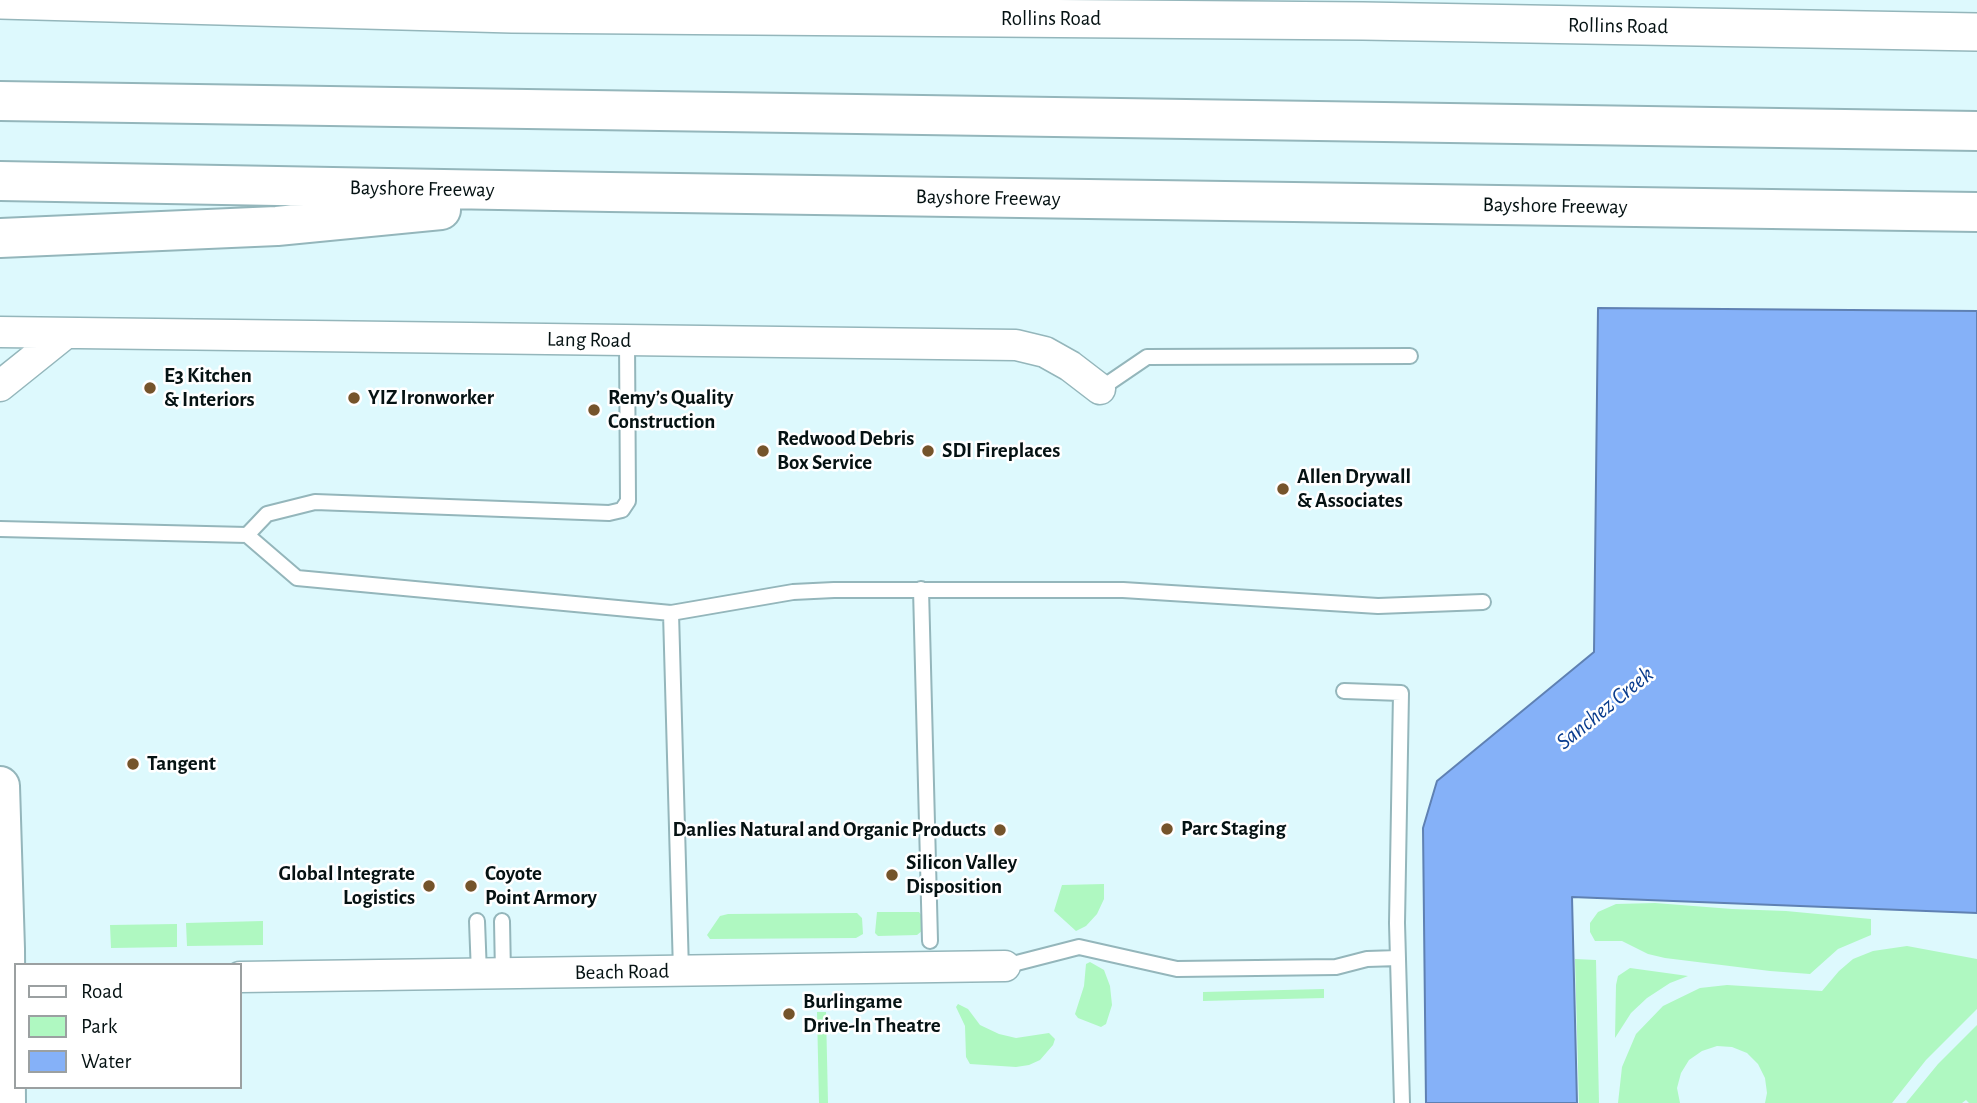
<!DOCTYPE html>
<html>
<head>
<meta charset="utf-8">
<style>
	body { margin:0 }
	#map { position:relative; width:1977px; height:1103px; overflow:hidden; background:#ddf9fd; font-family:"Alegreya Sans",sans-serif }
	canvas { display:block }
	.legend { position:absolute; left:14px; top:963px; width:228px; height:126px; box-sizing:border-box; background:#fff; border:2px solid #9ba0a1; margin:0; padding:9px 12px; list-style:none; font-size:21px; color:#051213 }
	.legend li { display:flex; align-items:center; gap:14px; height:35px }
	.legend b { width:35px; border:2px solid #9ba0a1 }
</style>
</head>
<body>
<div id="map">
<canvas width="1977" height="1103"></canvas>
<ul class="legend">
<li><b style="height:9px;background:#fff"></b>Road</li>
<li><b style="height:19px;background:#aff8c1"></b>Park</li>
<li><b style="height:19px;background:#85b1f8"></b>Water</li>
</ul>
</div>
<script>
const ctx = document.querySelector('canvas').getContext('2d');
ctx.lineJoin = 'round';
function fill(path, color) {
  ctx.fillStyle = color;
  ctx.fill(path, 'evenodd');
}
function toPath(rows) {
  const path = new Path2D();
  for (const r of rows) {
    path.moveTo(r[0], r[1]);
    for (let i = 2; i < r.length; i += 2) path.lineTo(r[i], r[i + 1]);
  }
  return path;
}
function strokePath(path, color, width, dash) {
  ctx.strokeStyle = color;
  ctx.lineWidth = width;
  ctx.lineCap = dash ? 'butt' : 'round';
  ctx.setLineDash(dash || []);
  ctx.stroke(path);
}
function drawText(font, color, halo, rows, align = 'center') {
  ctx.font = font + ' "Alegreya Sans",sans-serif';
  ctx.lineWidth = 5;
  ctx.setLineDash([]);
  ctx.textBaseline = 'middle';
  ctx.strokeStyle = halo;
  ctx.fillStyle = color;
  for (const [text, x, y, turn = 0] of rows) {
    ctx.save();
    ctx.translate(x, y);
    ctx.rotate((+turn || 0) * Math.PI / 180);
    ctx.textAlign = isNaN(turn) ? turn : align;
    if (halo) ctx.strokeText(text, 0, 0);
    ctx.fillText(text, 0, 0);
    ctx.restore();
  }
}
fill(toPath([
	[1104,884,1104,899,1097,914,1086,926,1076,931,1054,911,1062,885],
	[1655,903,1732,909,1786,911,1871,919,1871,935,1838,949,1810,974,1770,971,1665,958,1648,954,1622,941,1595,941,1590,932,1590,923,1598,912,1616,904],
	[877,912,919,912,922,916,923,930,917,935,878,936,875,933],
	[857,913,862,918,863,934,856,938,710,939,707,935,720,916,728,914],
	[263,921,263,945,187,946,186,923],
	[177,924,177,947,111,948,110,925],
	[1907,946,1977,959,1977,1009,1926,1060,1892,1103,1765,1103,1767,1093,1765,1078,1758,1064,1747,1053,1732,1047,1717,1046,1702,1051,1689,1060,1681,1073,1677,1088,1680,1103,1618,1103,1622,1067,1636,1034,1663,1006,1700,988,1727,985,1822,991,1839,971,1853,959,1873,951],
	[1575,959,1596,960,1599,1103,1579,1103],
	[1090,962,1104,970,1110,986,1112,1005,1106,1024,1101,1027,1078,1018,1075,1014,1084,986,1086,964],
	[1630,968,1688,976,1670,983,1647,998,1631,1013,1615,1038,1616,985,1618,976],
	[1324,989,1324,998,1203,1001,1203,992],
	[958,1004,968,1009,980,1025,999,1034,1016,1038,1049,1033,1055,1039,1053,1045,1040,1060,1029,1065,1016,1067,970,1064,966,1057,965,1026,956,1007],
	[817,1012,826,1012,828,1103,819,1103],
	[1977,1025,1977,1103,1969,1103,1966,1100,1962,1103,1906,1103,1938,1064]
]), '#aff8c1');
const water = toPath([
	[1598,308,1977,311,1977,913,1572,897,1577,1103,1426,1103,1423,828,1437,781,1594,652,1598,308]
]);
fill(water, '#85b1f8');
strokePath(water, '#5f81b3', 2);
const service = toPath([
	[1100,389,1147,357,1410,356],
	[0,529,247,535,297,578,671,613,793,592,834,590,1123,590,1378,606,1483,602],
	[247,535,267,514,315,502,609,513,622,510,628,501,627,340],
	[921,589,930,941],
	[671,613,681,971],
	[1344,691,1401,693,1397,923,1402,1103],
	[477,921,479,974],
	[502,921,503,974],
	[1005,966,1079,947,1177,969,1336,967,1367,959,1398,958]
]);
const minor = toPath([
	[0,332,1016,345,1045,352,1070,366,1100,389],
	[0,386,66,333],
	[240,977,1005,966]
]);
const tertiary = toPath([
	[0,0,512,14,1363,21,1977,32]
]);
const secondary = toPath([
	[0,786,5,949,6,1103]
]);
const motorway = toPath([
	[0,101,1977,131],
	[0,181,610,192,1977,212],
	[0,238,277,226,441,210]
]);
strokePath(service, '#94b6bb', 18);
strokePath(minor, '#94b6bb', 33);
strokePath(tertiary, '#94b6bb', 40);
strokePath(secondary, '#94b6bb', 42);
strokePath(motorway, '#94b6bb', 42);
strokePath(service, '#fff', 14);
strokePath(minor, '#fff', 30);
strokePath(tertiary, '#fff', 37);
strokePath(secondary, '#fff', 38);
strokePath(motorway, '#fff', 38);
for (const [x, y, r, color] of [
	[150,388,7,"#75542b"],
	[354,398,7,"#75542b"],
	[594,410,7,"#75542b"],
	[763,451,7,"#75542b"],
	[928,451,7,"#75542b"],
	[1283,489,7,"#75542b"],
	[133,764,7,"#75542b"],
	[1167,829,7,"#75542b"],
	[1000,830,7,"#75542b"],
	[892,875,7,"#75542b"],
	[429,886,7,"#75542b"],
	[471,886,7,"#75542b"],
	[789,1014,7,"#75542b"]
]) {
  const dot = new Path2D();
  dot.arc(x, y, r, 0, 2 * Math.PI);
  ctx.fillStyle = color;
  ctx.fill(dot);
  strokePath(dot, '#fff', 2.5);
}
drawText('21px', '#051213', '#fff', [
	["Rollins Road",1051,19],
	["Rollins Road",1618,26,1],
	["Bayshore Freeway",422,189,1],
	["Bayshore Freeway",988,198,1],
	["Bayshore Freeway",1555,206,1],
	["Lang Road",589,340,1],
	["Beach Road",622,972,-1]
]);
drawText('bold 21px', '#051213', '#fff', [
	["E3 Kitchen",164,376],
	["& Interiors",164,400],
	["YIZ Ironworker",368,398],
	["Remy’s Quality",608,398],
	["Construction",608,422],
	["Redwood Debris",777,439],
	["Box Service",777,463],
	["SDI Fireplaces",942,451],
	["Allen Drywall",1297,477],
	["& Associates",1297,501],
	["Tangent",147,764],
	["Parc Staging",1181,829],
	["Danlies Natural and Organic Products",986,830,"right"],
	["Silicon Valley",906,863],
	["Disposition",906,887],
	["Global Integrate",415,874,"right"],
	["Logistics",415,898,"right"],
	["Coyote",485,874],
	["Point Armory",485,898],
	["Burlingame",803,1002],
	["Drive-In Theatre",803,1026]
], 'left');
drawText('italic 23px', '#0a3d8e', '#fff', [
	["Sanchez Creek",1605,708,-39]
]);
</script>
</body>
</html>
